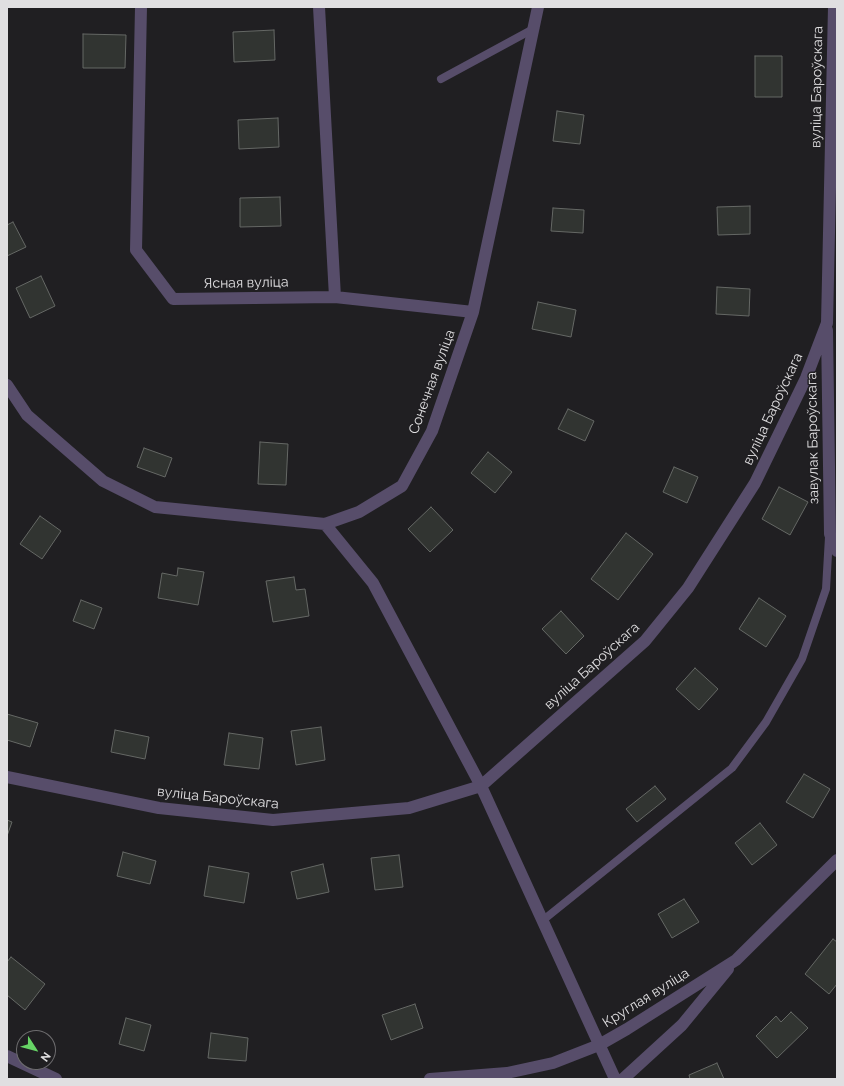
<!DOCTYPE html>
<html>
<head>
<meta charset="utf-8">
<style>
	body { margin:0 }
	#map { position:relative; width:844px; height:1086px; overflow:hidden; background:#201f22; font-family:Raleway,sans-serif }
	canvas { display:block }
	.frame { position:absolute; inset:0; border:8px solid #e0dfe1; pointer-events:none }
	.north { position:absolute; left:16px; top:1030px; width:40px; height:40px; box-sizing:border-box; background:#201f22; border:1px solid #6d6c6e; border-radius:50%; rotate:126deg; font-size:11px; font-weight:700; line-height:16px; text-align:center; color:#e0dfe1 }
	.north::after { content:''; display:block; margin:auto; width:14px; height:18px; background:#67d466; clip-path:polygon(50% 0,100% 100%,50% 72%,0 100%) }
</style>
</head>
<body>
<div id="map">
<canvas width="844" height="1086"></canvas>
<div class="frame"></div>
<div class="north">N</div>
</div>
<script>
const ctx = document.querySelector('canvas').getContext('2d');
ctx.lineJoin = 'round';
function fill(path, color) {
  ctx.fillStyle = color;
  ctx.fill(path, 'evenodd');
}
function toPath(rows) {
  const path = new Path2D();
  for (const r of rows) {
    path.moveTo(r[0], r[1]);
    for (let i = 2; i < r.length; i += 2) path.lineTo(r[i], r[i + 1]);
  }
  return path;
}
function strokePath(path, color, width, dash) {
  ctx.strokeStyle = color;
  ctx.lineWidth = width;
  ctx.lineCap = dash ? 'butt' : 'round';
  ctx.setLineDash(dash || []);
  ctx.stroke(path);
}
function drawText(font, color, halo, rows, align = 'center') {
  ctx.font = font + ' Raleway,sans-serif';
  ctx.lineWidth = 3;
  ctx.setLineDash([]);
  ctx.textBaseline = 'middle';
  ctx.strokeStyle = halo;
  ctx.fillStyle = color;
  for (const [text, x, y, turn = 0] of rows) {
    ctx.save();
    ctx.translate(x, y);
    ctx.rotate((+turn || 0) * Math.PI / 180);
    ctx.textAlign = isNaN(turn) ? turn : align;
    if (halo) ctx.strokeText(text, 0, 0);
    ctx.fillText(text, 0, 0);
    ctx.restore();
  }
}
const building = toPath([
	[274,30,275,60,234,62,233,32,274,30],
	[83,34,126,35,125,68,83,68,83,34],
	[755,56,782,56,782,97,755,97,755,56],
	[557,111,584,115,580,144,553,141,557,111],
	[278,118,279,147,239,149,238,120,278,118],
	[280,197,281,226,240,227,240,198,280,197],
	[750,206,750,234,718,235,717,207,750,206],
	[553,208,584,210,583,233,551,231,553,208],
	[13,222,26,247,7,256,7,225,13,222],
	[41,276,55,306,30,318,16,288,41,276],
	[717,287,750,289,749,316,716,314,717,287],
	[538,302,576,310,571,337,532,329,538,302],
	[568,409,594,421,585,441,558,429,568,409],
	[260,442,288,444,286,485,258,484,260,442],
	[144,448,172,458,165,477,137,467,144,448],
	[488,452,512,472,495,493,471,473,488,452],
	[674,467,698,477,687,503,663,492,674,467],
	[779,487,808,502,790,535,762,519,779,487],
	[431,507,453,530,430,552,408,529,431,507],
	[40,516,61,531,42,559,20,544,40,516],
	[626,533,653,554,618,600,591,579,626,533],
	[178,568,204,572,198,605,158,598,162,573,177,576,178,568],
	[294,577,296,590,305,589,309,616,273,622,266,581,294,577],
	[759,598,786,616,766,647,739,629,759,598],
	[81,600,102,608,94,629,73,621,81,600],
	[561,611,584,636,566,654,542,629,561,611],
	[695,668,718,689,699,710,676,689,695,668],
	[7,714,38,723,30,747,7,740,7,714],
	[321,727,325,760,296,765,291,731,321,727],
	[115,730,149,737,145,759,111,752,115,730],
	[229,733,263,738,259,769,224,765,229,733],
	[804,774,830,789,813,818,786,802,804,774],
	[655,786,666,799,637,822,626,809,655,786],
	[7,820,12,822,7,836,7,820],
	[760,823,777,845,752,865,735,843,760,823],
	[123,852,156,861,150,884,117,876,123,852],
	[399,855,403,887,375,890,371,858,399,855],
	[323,864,329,892,297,899,291,872,323,864],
	[209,866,249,873,244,903,204,896,209,866],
	[684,899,699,922,672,938,658,914,684,899],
	[833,939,837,942,837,984,829,994,805,974,833,939],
	[11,957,45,984,25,1010,7,995,7,962,11,957],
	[415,1004,423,1028,391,1040,382,1015,415,1004],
	[791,1012,808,1028,777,1058,756,1036,776,1016,781,1022,791,1012],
	[126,1018,151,1025,144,1051,119,1044,126,1018],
	[211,1033,248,1038,246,1061,208,1058,211,1033],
	[717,1063,724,1079,690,1079,689,1075,717,1063]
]);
fill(building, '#313431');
strokePath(building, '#656865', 1);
strokePath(toPath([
	[441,79,535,28],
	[542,921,732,768,766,722,802,659,826,589,829,537]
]), '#574d6a', 8);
strokePath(toPath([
	[141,7,136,250,173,299,335,297,319,7],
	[335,297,473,312],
	[827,330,830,534,837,551],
	[7,385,27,415,103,481,155,507,325,524,359,512,402,486,432,431,473,312,538,7],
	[325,524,373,583,481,786,615,1079],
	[7,777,159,808,273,820,409,808,481,786,645,641,688,588,755,483,806,378,827,323,834,7],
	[7,1056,56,1079],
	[430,1079,507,1073,553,1063,599,1045,627,1029,736,960,837,860],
	[623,1079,682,1025,728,969]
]), '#574d6a', 12);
drawText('14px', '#e0dfe1', '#201f22', [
	["вуліца Бароўскага",817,87,-89],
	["Ясная вуліца",246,283,-1],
	["Сонечная вуліца",432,382,-70],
	["вуліца Бароўскага",773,409,-65],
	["завулак Бароўскага",813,438,-91],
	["вуліца Бароўскага",592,666,-42],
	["вуліца Бароўскага",218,798,6],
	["Круглая вуліца",646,998,-32]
]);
</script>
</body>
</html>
